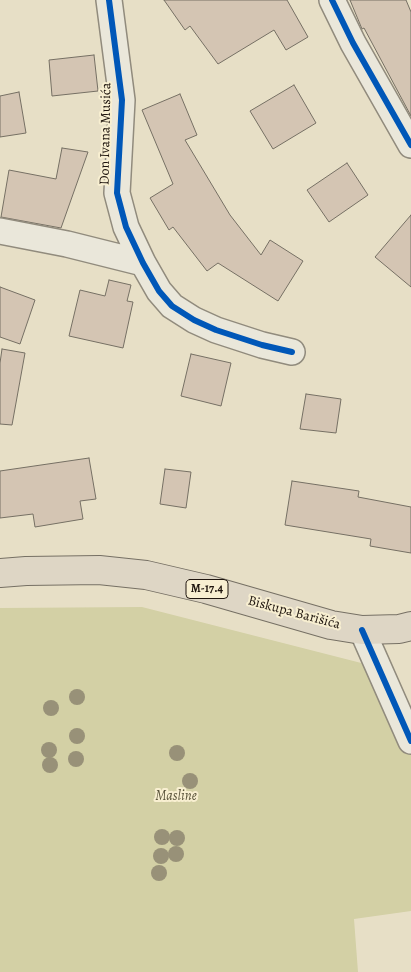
<!DOCTYPE html>
<html>
<head>
<meta charset="utf-8">
<style>
	body { margin:0 }
	canvas { display:block; background:#e7dfc6 }
</style>
</head>
<body>
<canvas width="411" height="972"></canvas>
<script>
const ctx = document.querySelector('canvas').getContext('2d');
ctx.lineJoin = 'round';
function fill(path, color) {
  ctx.fillStyle = color;
  ctx.fill(path, 'evenodd');
}
function toPath(rows) {
  const path = new Path2D();
  for (const r of rows) {
    path.moveTo(r[0], r[1]);
    for (let i = 2; i < r.length; i += 2) path.lineTo(r[i], r[i + 1]);
  }
  return path;
}
function strokePath(path, color, width, dash) {
  ctx.strokeStyle = color;
  ctx.lineWidth = width;
  ctx.lineCap = dash ? 'butt' : 'round';
  ctx.setLineDash(dash || []);
  ctx.stroke(path);
}
function drawText(font, color, halo, rows, align = 'center') {
  ctx.font = font + ' Alegreya,serif';
  ctx.lineWidth = 4;
  ctx.setLineDash([]);
  ctx.textBaseline = 'middle';
  ctx.strokeStyle = halo;
  ctx.fillStyle = color;
  for (const [text, x, y, turn = 0] of rows) {
    ctx.save();
    ctx.translate(x, y);
    ctx.rotate((+turn || 0) * Math.PI / 180);
    ctx.textAlign = isNaN(turn) ? turn : align;
    if (halo) ctx.strokeText(text, 0, 0);
    ctx.fillText(text, 0, 0);
    ctx.restore();
  }
}
fill(toPath([
	[142,607,373,666,411,743,411,911,354,919,358,972,0,972,0,608]
]), '#d3d0a5');
const building = toPath([
	[164,0,287,0,308,37,286,50,274,30,218,64,190,26,185,30,164,0],
	[350,0,406,0,411,12,411,116,364,28,362,29,350,0],
	[94,55,98,91,52,96,49,60,94,55],
	[294,85,316,123,273,149,250,111,294,85],
	[19,92,26,133,0,137,0,96,19,92],
	[180,94,197,135,185,140,230,215,261,255,270,240,303,261,278,301,218,263,207,271,173,227,169,230,150,198,173,184,142,110,180,94],
	[62,148,88,152,61,228,1,217,9,170,56,179,62,148],
	[347,163,368,195,329,222,307,190,347,163],
	[411,215,411,287,375,257,411,215],
	[109,280,131,285,127,301,133,302,123,348,69,336,80,290,105,296,109,280],
	[0,287,35,300,20,344,0,337,0,287],
	[2,349,25,353,12,425,0,424,0,363,2,349],
	[191,354,231,363,221,406,181,396,191,354],
	[306,394,341,399,336,433,300,429,306,394],
	[89,458,96,499,80,501,83,519,35,527,33,514,0,518,0,471,89,458],
	[165,469,191,472,186,508,160,504,165,469],
	[292,481,359,491,358,497,411,507,411,553,370,546,371,539,285,525,292,481]
]);
fill(building, '#d4c5b3');
strokePath(building, '#767064', 1);
const minor = toPath([
	[109,0,122,100,117,193,126,227,143,263,159,291,172,306,194,320,216,330,262,345,292,352],
	[332,0,353,43,411,145],
	[0,231,67,244,143,263],
	[362,630,411,741]
]);
const primary = toPath([
	[0,573,26,571,99,570,146,575,206,589,331,625,362,630,399,629,411,626]
]);
strokePath(minor, '#918b7d', 28);
strokePath(primary, '#767064', 30);
strokePath(minor, '#eae7da', 25);
strokePath(primary, '#ded6c5', 28);
strokePath(toPath([
	[109,0,122,100,117,193,126,227,143,263,159,291,172,306,194,320,216,330,262,345,292,352],
	[332,0,353,43,411,145],
	[362,630,411,741]
]), '#0057b8', 6);
ctx.fillStyle = '#989178';
for (const [x, y] of [
	[77,697],
	[51,708],
	[77,736],
	[49,750],
	[177,753],
	[76,759],
	[50,765],
	[190,781],
	[162,837],
	[177,838],
	[176,854],
	[161,856],
	[159,873]
]) {
  ctx.beginPath();
  ctx.arc(x, y, 8, 0, 2 * Math.PI);
  ctx.fill();
}
for (const [x, y, w] of [
	[207,589,42]
]) {
  const box = new Path2D();
  box.roundRect(x - w / 2, y - 9.5, w, 19, 4);
  ctx.fillStyle = '#f8efd1';
  ctx.fill(box);
  strokePath(box, '#1f150e', 1);
}
drawText('bold 12px', '#1f150e', null, [
	["M-17.4",207,589]
]);
drawText('14px', '#1f150e', '#f8efd1', [
	["Don Ivana Musića",106,134,-89],
	["Biskupa Barišića",294,613,15]
]);
drawText('italic 14px', '#585239', '#f8efd1', [
	["Masline",176,797]
]);
</script>
</body>
</html>
